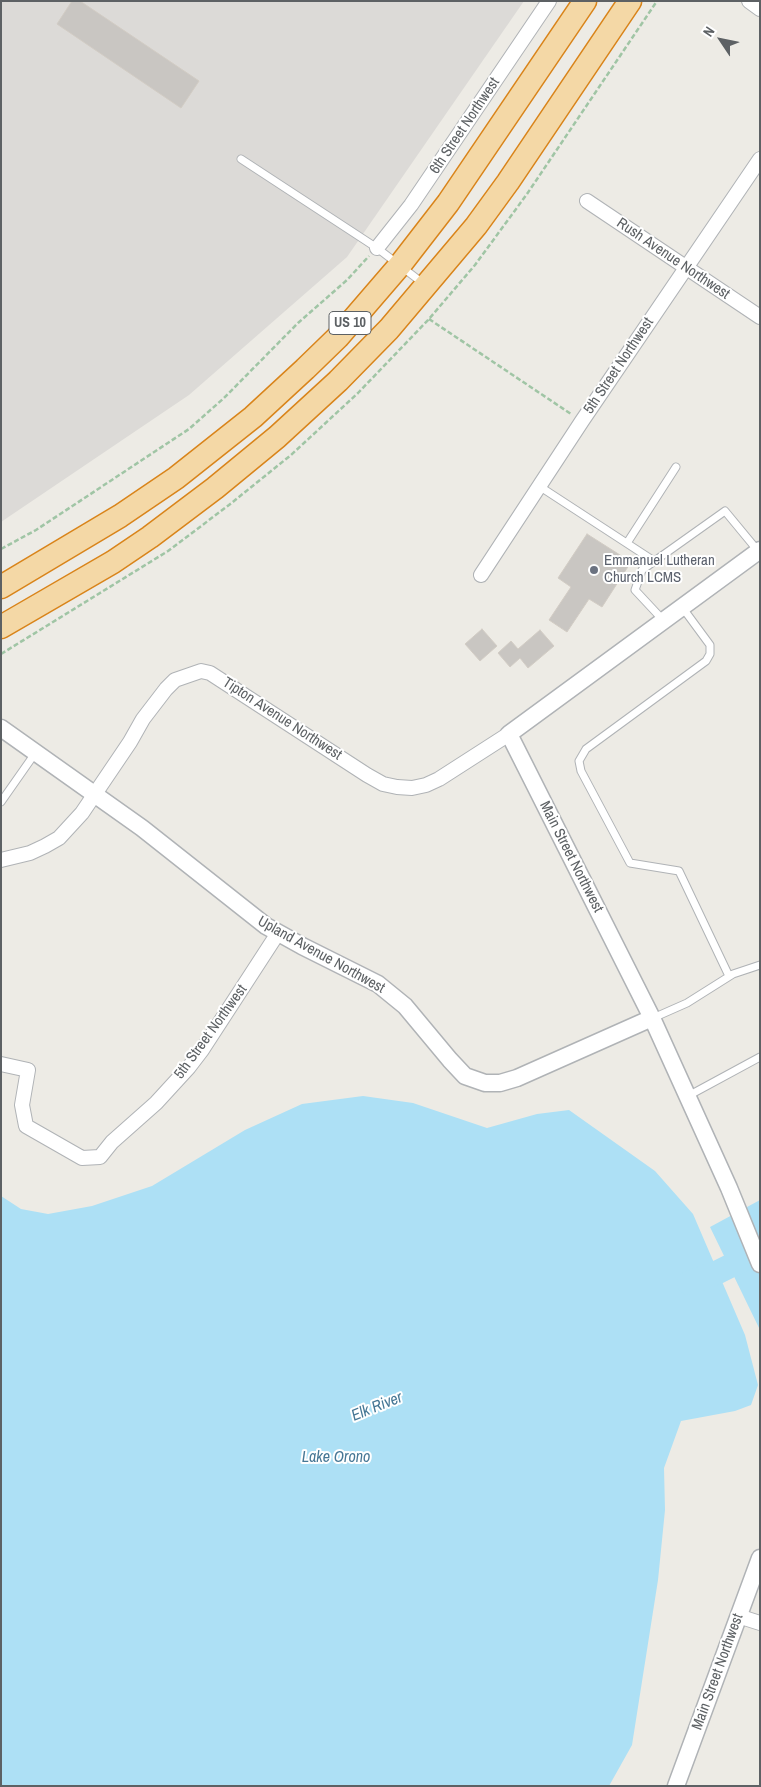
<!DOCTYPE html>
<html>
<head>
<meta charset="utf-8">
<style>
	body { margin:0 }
	#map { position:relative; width:761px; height:1787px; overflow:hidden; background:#edebe5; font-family:"Archivo Narrow",sans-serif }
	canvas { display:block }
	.frame { position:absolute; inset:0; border:2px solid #5d6164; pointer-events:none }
	.north { position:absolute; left:696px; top:15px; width:50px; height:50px; -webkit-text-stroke:4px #fff; paint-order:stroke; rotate:304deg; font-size:14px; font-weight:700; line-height:20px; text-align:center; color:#5d6164 }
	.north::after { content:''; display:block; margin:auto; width:18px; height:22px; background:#5d6164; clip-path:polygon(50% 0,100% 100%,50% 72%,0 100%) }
</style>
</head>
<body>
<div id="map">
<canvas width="761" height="1787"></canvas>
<div class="frame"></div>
<div class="north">N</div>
</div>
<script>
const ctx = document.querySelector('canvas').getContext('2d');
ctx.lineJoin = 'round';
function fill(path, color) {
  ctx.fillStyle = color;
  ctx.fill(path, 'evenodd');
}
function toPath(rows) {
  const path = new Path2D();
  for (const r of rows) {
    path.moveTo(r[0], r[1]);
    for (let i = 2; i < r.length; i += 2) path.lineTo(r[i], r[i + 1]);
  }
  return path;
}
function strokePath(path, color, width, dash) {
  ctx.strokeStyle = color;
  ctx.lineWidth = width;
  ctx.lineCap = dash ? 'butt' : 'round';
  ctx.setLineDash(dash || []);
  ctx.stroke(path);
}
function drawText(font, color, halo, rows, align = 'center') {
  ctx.font = font + ' "Archivo Narrow",sans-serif';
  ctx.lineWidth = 4;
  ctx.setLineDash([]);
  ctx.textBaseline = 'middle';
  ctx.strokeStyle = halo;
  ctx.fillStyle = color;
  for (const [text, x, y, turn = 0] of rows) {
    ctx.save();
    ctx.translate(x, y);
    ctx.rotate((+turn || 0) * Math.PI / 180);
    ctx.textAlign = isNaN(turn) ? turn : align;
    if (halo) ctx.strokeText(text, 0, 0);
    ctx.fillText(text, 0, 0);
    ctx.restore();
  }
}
fill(toPath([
	[1,1,524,1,347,257,189,395,1,522]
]), '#dcdad7');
fill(toPath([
	[363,1096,413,1103,487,1128,537,1114,569,1110,655,1171,693,1214,745,1335,758,1385,751,1405,735,1411,681,1421,664,1468,665,1510,658,1580,632,1745,609,1786,1,1786,1,1196,21,1209,48,1214,92,1206,152,1186,245,1130,302,1104],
	[760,1200,760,1330,710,1227]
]), '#ade0f5');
strokePath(toPath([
	[689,1283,718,1272,758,1252]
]), '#ade0f5', 24);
const building = toPath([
	[72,1,80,1,199,81,181,108,57,24,72,1],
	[587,534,631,562,602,607,589,599,567,632,549,620,571,587,558,578,587,534],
	[482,629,497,646,480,661,465,644,482,629],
	[540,630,554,646,528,668,520,658,510,667,498,653,511,641,518,649,540,630]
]);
fill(building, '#c9c6c2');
strokePath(building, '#d2ccc4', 1);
const service = toPath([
	[241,159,377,248,424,284],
	[539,486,654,561],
	[627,543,676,467],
	[682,607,710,645,710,654,706,661,586,749,579,761,581,771,630,863,679,871,729,976],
	[663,620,635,590,642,570,725,511,758,551],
	[1,802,36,752],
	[653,1018,687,1003,733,974,760,965],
	[688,1096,760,1057]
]);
const minor = toPath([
	[749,1,760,9],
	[587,201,760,317],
	[377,248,411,205,549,1],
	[481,575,582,421,760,159],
	[1,860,30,853,45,846,59,838,82,813,130,742,143,719,166,689,175,680,201,671,210,673,367,775,383,784,397,787,412,788,426,785,439,779,509,734],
	[1,1064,28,1070,22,1105,26,1126,82,1158,100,1157,112,1142,156,1103,189,1067,202,1050,278,933],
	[738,1616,760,1623]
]);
const tertiary = toPath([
	[760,550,509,734,652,1018,729,1188,760,1264],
	[1,728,142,828,266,926,302,946,378,984,405,1006,450,1060,465,1076,485,1083,500,1083,517,1078,652,1018],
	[676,1786,760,1558]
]);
const trunk = toPath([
	[1,587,120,516,176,478,253,417,305,369,338,337,400,265,448,203,585,1],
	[1,627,113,562,150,537,215,488,277,437,338,381,389,329,476,226,508,182,630,1]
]);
strokePath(service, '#b0b3b6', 9);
strokePath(minor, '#b0b3b6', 16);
strokePath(tertiary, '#b0b3b6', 19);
strokePath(trunk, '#d9841a', 25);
strokePath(toPath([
	[429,319,571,414],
	[1,549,36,530,189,429,224,398,298,323,347,280,369,256],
	[1,654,168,551,229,505,291,455,358,393,429,319,475,265,527,194,657,1]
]), '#a0c5a5', 2.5, [5, 2.5]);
strokePath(service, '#fff', 7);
strokePath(minor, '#fff', 14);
strokePath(tertiary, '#fff', 16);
strokePath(trunk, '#f4d8a6', 22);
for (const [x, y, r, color] of [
	[594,570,5,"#6b7280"]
]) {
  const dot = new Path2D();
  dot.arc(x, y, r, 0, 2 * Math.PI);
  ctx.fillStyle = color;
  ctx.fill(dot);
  strokePath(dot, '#fff', 2);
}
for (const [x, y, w] of [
	[350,323,42]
]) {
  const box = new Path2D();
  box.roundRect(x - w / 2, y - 11.5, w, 23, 4);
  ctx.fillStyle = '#fff';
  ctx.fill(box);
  strokePath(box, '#5d6164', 1);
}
drawText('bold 14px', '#5d6164', null, [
	["US 10",350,323]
]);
drawText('15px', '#5d6164', '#fff', [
	["6th Street Northwest",465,126,-56],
	["Rush Avenue Northwest",673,259,34],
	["5th Street Northwest",619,366,-56],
	["Tipton Avenue Northwest",282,719,33],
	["Main Street Northwest",571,857,63],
	["Upland Avenue Northwest",321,955,29],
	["5th Street Northwest",211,1032,-54],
	["Main Street Northwest",718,1672,-70]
]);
drawText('15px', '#5b616d', '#fff', [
	["Emmanuel Lutheran",604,561],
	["Church LCMS",604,578]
], 'left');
drawText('italic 16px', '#467795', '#fff', [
	["Elk River",377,1407,-22],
	["Lake Orono",336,1458]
]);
</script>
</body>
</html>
